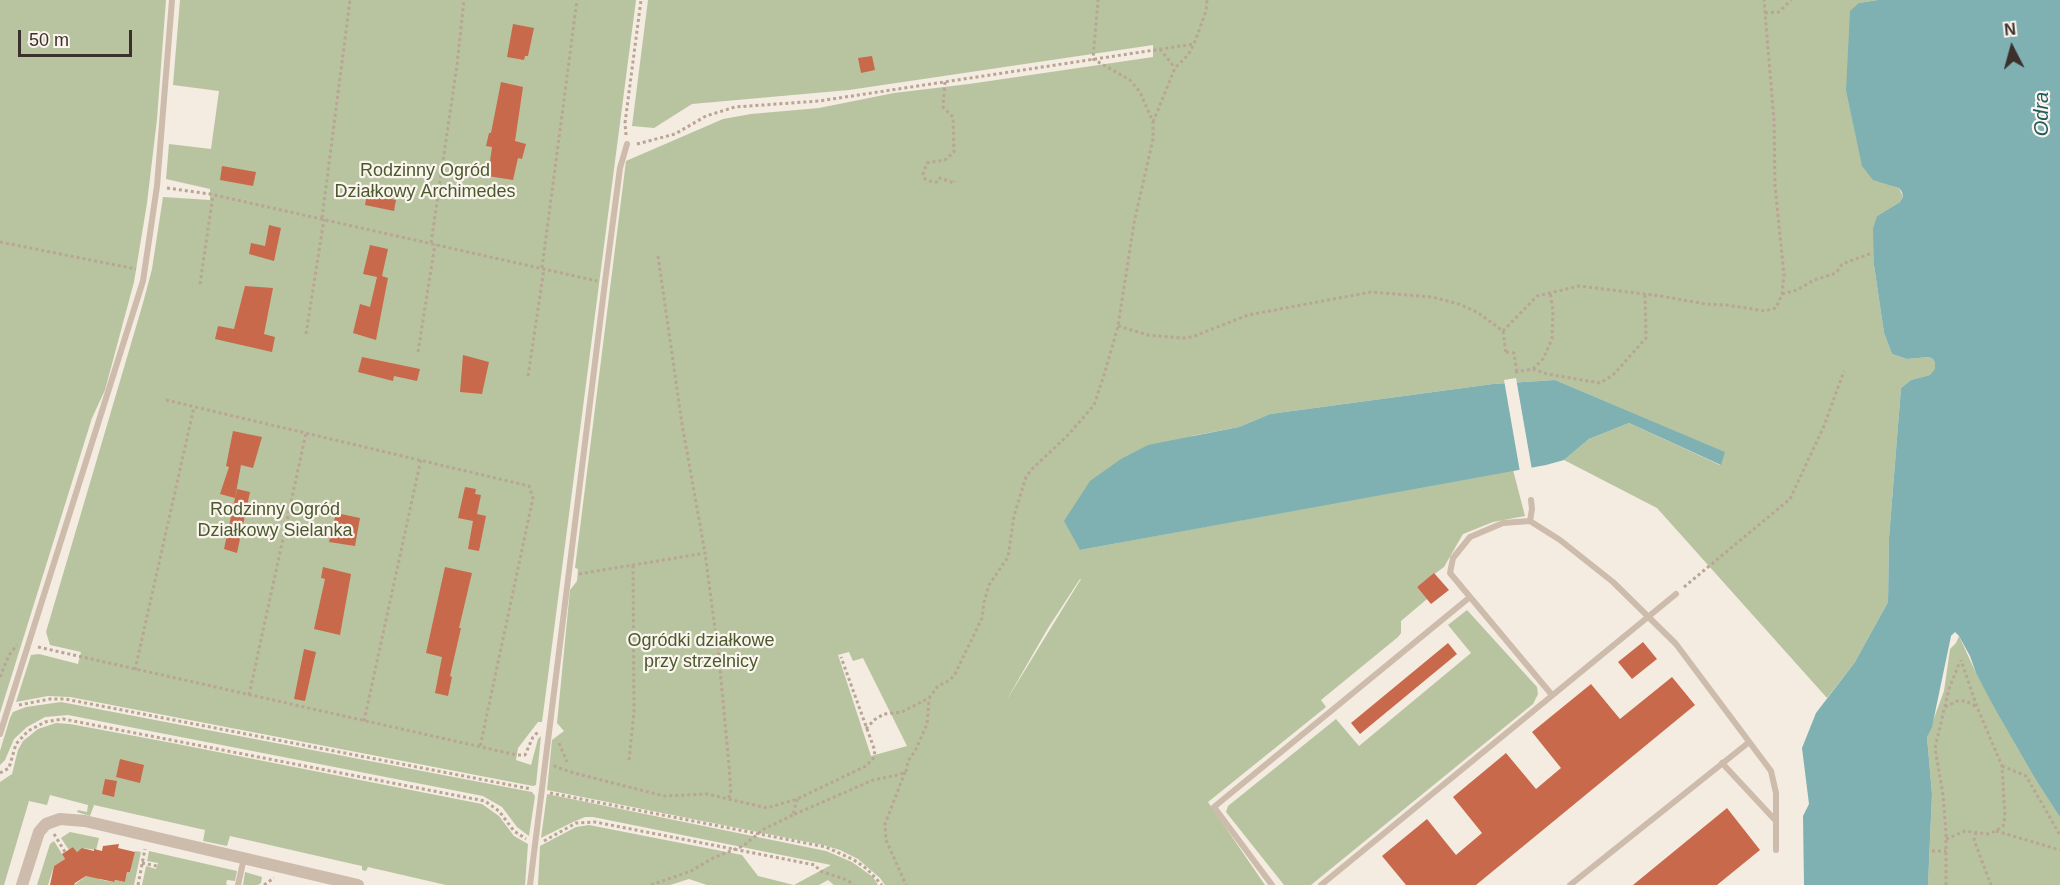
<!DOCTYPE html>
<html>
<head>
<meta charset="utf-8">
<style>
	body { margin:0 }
	#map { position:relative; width:2060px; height:885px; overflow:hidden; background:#f4ebe1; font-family:Arial,sans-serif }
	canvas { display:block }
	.north { position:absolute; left:1982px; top:18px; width:60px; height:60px; -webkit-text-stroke:4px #fbf5ee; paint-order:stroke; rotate:354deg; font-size:16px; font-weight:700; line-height:24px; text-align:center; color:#3b302b }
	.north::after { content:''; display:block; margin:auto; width:21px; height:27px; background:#3b302b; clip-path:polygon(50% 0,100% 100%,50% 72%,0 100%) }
	.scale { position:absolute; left:18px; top:30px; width:114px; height:27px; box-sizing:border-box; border:3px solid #3b302b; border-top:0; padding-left:8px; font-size:18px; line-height:21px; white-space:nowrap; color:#3b302b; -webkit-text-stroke:4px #fbf5ee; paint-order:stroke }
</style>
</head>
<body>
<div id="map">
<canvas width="2060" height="885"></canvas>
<div class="north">N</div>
<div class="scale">50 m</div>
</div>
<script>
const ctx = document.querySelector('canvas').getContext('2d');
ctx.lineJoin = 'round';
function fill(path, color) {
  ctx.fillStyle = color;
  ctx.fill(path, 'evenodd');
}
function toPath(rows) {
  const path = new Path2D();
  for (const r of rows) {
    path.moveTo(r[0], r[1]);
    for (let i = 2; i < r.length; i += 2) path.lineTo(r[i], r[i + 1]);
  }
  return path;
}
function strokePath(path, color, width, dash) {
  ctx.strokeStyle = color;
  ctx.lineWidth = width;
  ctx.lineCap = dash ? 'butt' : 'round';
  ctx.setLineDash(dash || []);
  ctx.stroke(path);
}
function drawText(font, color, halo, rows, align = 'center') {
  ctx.font = font + ' Arial,sans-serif';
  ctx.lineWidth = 4.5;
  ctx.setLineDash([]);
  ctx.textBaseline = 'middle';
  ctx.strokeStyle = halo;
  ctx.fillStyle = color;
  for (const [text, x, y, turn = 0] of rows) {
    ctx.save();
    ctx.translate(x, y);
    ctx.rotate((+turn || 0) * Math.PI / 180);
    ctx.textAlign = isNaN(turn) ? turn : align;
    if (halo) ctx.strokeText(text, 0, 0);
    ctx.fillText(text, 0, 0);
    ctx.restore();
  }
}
fill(toPath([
	[0,0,166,0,157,119,147,203,134,282,105,390,92,418,0,713],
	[180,0,636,0,542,722,538,722,518,748,516,760,531,765,538,739,541,736,536,785,533,786,70,697,48,696,16,702,31,655,39,654,78,664,81,652,50,645,46,632,143,303,152,269,163,197,210,200,210,189,166,179,169,144,211,149,219,91,173,85],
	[648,0,1878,0,1859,3,1893,186,1899,188,1903,197,1900,202,1877,216,1874,265,1884,333,1892,354,1907,359,1929,357,1933,359,1935,363,1935,370,1930,375,1911,380,1901,388,1889,538,1888,602,1855,662,1827,698,1657,508,1564,460,1589,439,1629,423,1720,465,1724,452,1555,380,1493,384,1270,414,1239,427,1192,436,1080,550,1513,470,1525,516,1493,522,1463,534,1444,567,1417,587,1427,599,1401,621,1401,633,1398,637,1321,700,1326,707,1208,802,1265,885,885,885,880,878,858,859,840,850,823,845,547,790,552,740,564,731,557,723,570,590,577,581,578,569,575,568,626,161,723,119,751,114,819,108,894,93,969,84,1153,57,1153,45,849,90,692,104,654,128,632,126],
	[1080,579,1081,579,1006,701,1048,628],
	[849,652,853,661,863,658,907,746,871,756,838,655],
	[1467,610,1537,687,1538,694,1533,704,1311,885,1284,885,1226,812,1228,806,1336,719,1359,746,1471,653,1448,625],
	[1959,636,1976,673,2060,816,2060,885,1928,885,1932,794,1927,737,1944,691,1950,649,1956,643],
	[61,702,532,792,535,796,529,836,517,827,502,807,483,796,68,715,45,717,27,727,14,739,5,760,0,765,0,751,10,718,13,712,26,707],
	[56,723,70,724,167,742,482,804,499,816,514,836,528,844,525,885,446,885,368,867,366,871,362,870,362,866,353,864,230,836,227,846,203,841,205,830,94,805,90,816,77,812,78,810,87,812,88,805,50,795,47,805,29,801,4,885,0,885,0,782,12,774,18,750,23,741,38,729],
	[547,794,826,851,852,862,873,877,878,885,834,885,828,880,819,885,707,885,689,879,670,885,538,885,540,846,576,827,589,825,742,855,758,876,794,885,831,865,593,817,585,817,573,822,541,838],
	[70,832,99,838,96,850,83,848,77,852,73,847,69,850,61,838],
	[54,841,65,859,54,866,48,885,37,885,50,844],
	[135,851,141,852,134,885,74,885,89,874,99,876,99,879,107,881,114,882,114,880,125,882,127,872,130,872],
	[149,851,237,871,235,881,227,880,226,884,228,885,142,885,146,866,156,869,158,863,147,861],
	[245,872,262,877,261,883,258,885,243,885]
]), '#b8c4a0');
fill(toPath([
	[1878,0,2060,0,2060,817,2035,778,1994,707,1976,673,1970,656,1959,636,1955,632,1951,636,1932,727,1927,737,1932,794,1928,885,1804,885,1803,816,1809,804,1802,748,1816,713,1855,662,1888,602,1889,538,1901,388,1911,380,1930,375,1935,369,1935,363,1933,359,1929,357,1907,359,1892,354,1884,333,1874,265,1873,229,1877,216,1900,202,1903,197,1902,192,1899,188,1873,180,1862,166,1846,90,1850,11,1859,3],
	[1555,380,1725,452,1721,465,1629,423,1589,439,1564,460,1546,465,1080,550,1064,521,1090,481,1121,459,1148,445,1239,427,1270,414,1493,384]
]), '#7fb0b2');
fill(toPath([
	[1516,378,1532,470,1520,472,1504,380]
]), '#f4ebe1');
fill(toPath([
	[513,24,534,28,528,56,525,56,524,60,507,57],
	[872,56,875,70,861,73,858,58],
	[501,82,523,87,515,141,526,144,522,159,518,158,513,180,488,176,492,147,486,146,489,133,491,133],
	[222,166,256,172,253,186,220,180],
	[367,194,396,200,394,211,365,205],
	[269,225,281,228,274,261,249,254,251,243,265,246],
	[370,245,388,249,382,276,388,278,376,340,353,333,360,304,370,307,377,277,363,274],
	[245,286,273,288,264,334,275,337,272,352,215,339,218,326,234,329],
	[463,355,489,362,482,394,460,392],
	[362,357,420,369,417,381,394,376,393,381,358,372],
	[233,431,262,437,253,468,241,465,235,498,220,494,229,467,226,466],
	[465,487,476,489,475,494,481,495,477,514,486,516,479,551,468,549,473,521,458,518],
	[237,489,250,492,237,553,224,549],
	[336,513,360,518,355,546,329,542],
	[323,567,351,574,340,635,314,629,325,579,321,578],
	[445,567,472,573,459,628,461,628,450,676,452,677,448,696,435,693,442,657,426,653],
	[1434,573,1449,590,1431,604,1417,587],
	[1643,642,1657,659,1632,679,1618,662],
	[1448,643,1457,654,1360,734,1351,723],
	[304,649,316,652,305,701,294,699],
	[1672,677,1695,705,1476,885,1406,885,1382,856,1427,819,1456,855,1482,833,1453,797,1506,753,1536,789,1561,768,1532,732,1591,684,1620,719],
	[120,759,144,765,140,783,116,777],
	[105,779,117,781,114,797,102,794],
	[1727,808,1760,850,1717,885,1633,885],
	[119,844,118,848,135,852,130,872,127,872,125,882,115,880,114,882,86,876,75,883,74,885,50,885,54,866,65,859,62,854,73,847,77,852,82,848,94,851,94,849,102,851,103,846]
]), '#c8694b');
strokePath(toPath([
	[1765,13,1779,12,1791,0],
	[1160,49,1175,68],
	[945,82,943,107,953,117,954,152,945,160,927,163,923,174,925,179,933,182,938,182,940,178,954,183,955,181],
	[1153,122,1175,68,1188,55,1194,44,1206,11,1207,0],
	[626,135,625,123,641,0],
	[637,144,675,134,706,116,735,107,819,101,1194,44],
	[167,188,210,194,597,281],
	[322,218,350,0],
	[0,242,136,269],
	[431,243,457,65,464,0],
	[658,256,682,424,705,553],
	[542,268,577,0],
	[200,284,213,195],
	[1782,294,1797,290,1814,280,1836,273,1842,264,1872,253],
	[1118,326,1148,335,1182,338,1192,337,1248,315,1371,292,1432,297,1459,304,1477,312,1503,331,1506,354],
	[1503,331,1537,296,1579,286,1661,296,1705,304,1727,305,1765,311,1776,308,1782,294,1784,275,1775,186,1774,121,1764,0],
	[306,334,324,219],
	[418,352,435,244],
	[1506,352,1514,353,1517,372],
	[1533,369,1543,359,1552,339,1553,311,1550,292],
	[1515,372,1533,369,1547,374,1600,383,1613,375,1646,338,1645,294],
	[528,376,544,269],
	[166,400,529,486,533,498,480,747],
	[579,574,705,553,719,659,729,765,731,795,727,798],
	[1684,587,1790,499,1824,426,1844,371],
	[38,647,517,755,525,755,533,737,539,731],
	[135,670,194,407],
	[0,677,9,655,17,645],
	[249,695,306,433],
	[19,705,50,699,65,699,531,789],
	[1945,707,1957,701,1966,701,1977,707],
	[364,721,421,459],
	[866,729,874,720,884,714,902,712,929,698,938,686,950,680,955,674,982,618,984,602,989,585,1008,557,1014,516,1026,477,1032,469,1068,435,1094,405,1104,375,1118,326,1134,223,1153,139,1153,122,1140,92,1130,80,1093,59,1098,0],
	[559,743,567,762],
	[629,760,634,712,633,565],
	[554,765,556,767,574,773,664,796,707,794,767,808,797,799,866,766,873,759,875,751,841,657],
	[2002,766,2026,776,2060,835],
	[905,772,885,824,886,840,906,885],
	[0,773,9,768,16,744,28,731,45,722,63,719,485,801,499,811,514,831,526,839],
	[550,793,826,847,854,860,867,869,882,885],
	[797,799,793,815,873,780,898,775,906,772,908,761,915,751,927,724,929,700],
	[1996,831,2060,850],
	[1976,832,1974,840,1991,885],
	[54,834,65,852],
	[1946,839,1965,831,1987,834,1996,831,2003,826,2005,817,2002,766,1977,707,1961,660],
	[544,841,576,823,595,822,815,865,820,871,847,880,854,885],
	[1932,851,1946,851],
	[142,863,157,866],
	[138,885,145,849],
	[264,885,274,878],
	[651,885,691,871,713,858,743,846,764,829,793,815],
	[1946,885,1946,833,1943,795,1935,748,1949,689,1960,661]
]), '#b9a596', 3, [3, 3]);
strokePath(toPath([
	[1530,521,1532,509,1531,500],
	[1552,695,1450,573,1453,558,1470,537,1503,523,1530,521,1560,540,1613,582,1676,644,1771,771,1776,793,1776,850],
	[0,734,143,281,157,186,172,0],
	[1722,763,1776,821],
	[238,885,244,858],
	[530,885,605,282,620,168,627,144],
	[1272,885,1214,807,1470,597],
	[1321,885,1676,594],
	[1570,885,1748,743]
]), '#cdbbac', 6);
strokePath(toPath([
	[22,885,39,832,46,824,60,819,85,821,358,885]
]), '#cdbbac', 12);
drawText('18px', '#4a5a2e', '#fbf5ee', [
	["Rodzinny Ogród",425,171],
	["Działkowy Archimedes",425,192],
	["Rodzinny Ogród",275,510],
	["Działkowy Sielanka",275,531],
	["Ogródki działkowe",701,641],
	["przy strzelnicy",701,662]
]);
drawText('italic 20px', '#1f5a5e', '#fbf5ee', [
	["Odra",2042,114,-90]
]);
</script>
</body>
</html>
